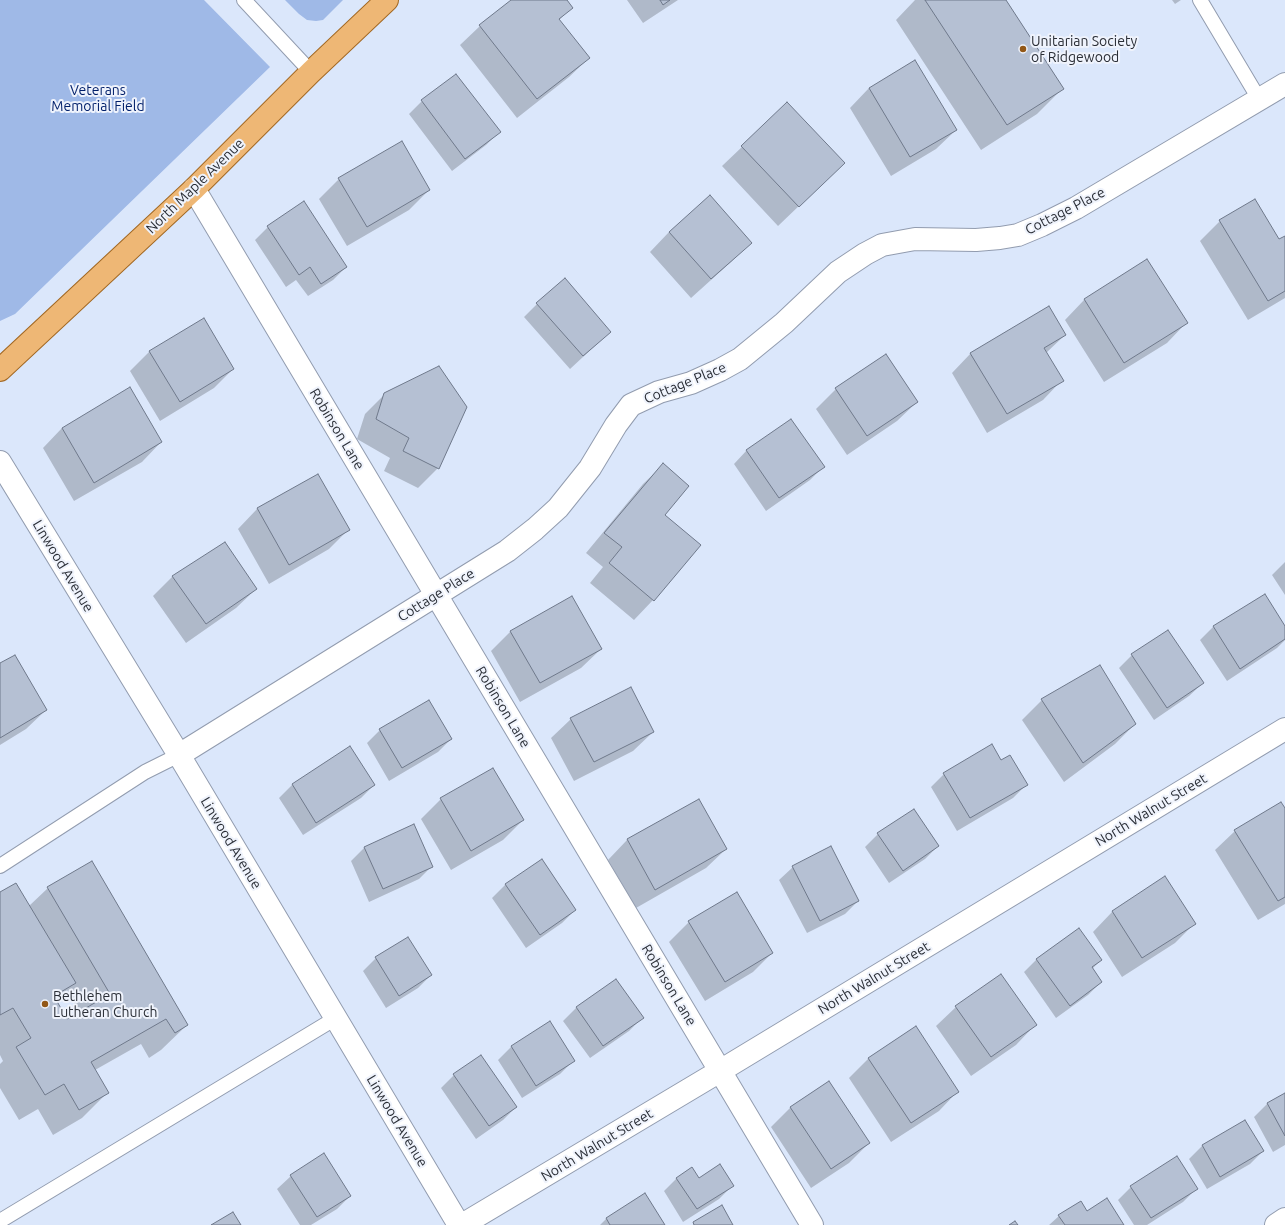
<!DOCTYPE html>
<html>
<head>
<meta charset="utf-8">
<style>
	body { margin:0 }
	canvas { display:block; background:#dbe7fb }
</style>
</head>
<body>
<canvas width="1285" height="1225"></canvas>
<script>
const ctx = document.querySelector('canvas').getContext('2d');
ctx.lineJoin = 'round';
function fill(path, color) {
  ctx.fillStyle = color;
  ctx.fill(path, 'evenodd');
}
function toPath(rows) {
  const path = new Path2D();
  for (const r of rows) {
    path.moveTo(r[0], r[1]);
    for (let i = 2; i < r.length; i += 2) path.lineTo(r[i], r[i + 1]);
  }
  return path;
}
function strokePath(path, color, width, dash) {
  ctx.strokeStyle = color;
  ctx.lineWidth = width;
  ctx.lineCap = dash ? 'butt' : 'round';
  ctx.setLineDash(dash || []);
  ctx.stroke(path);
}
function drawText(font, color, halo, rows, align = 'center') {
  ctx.font = font + ' Ubuntu,sans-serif';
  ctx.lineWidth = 4;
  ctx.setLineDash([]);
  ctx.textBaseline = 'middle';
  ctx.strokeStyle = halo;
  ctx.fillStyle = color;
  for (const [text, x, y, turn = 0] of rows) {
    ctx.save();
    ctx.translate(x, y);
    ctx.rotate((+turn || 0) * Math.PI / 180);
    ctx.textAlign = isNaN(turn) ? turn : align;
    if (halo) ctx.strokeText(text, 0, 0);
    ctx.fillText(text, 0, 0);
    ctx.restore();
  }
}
fill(toPath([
	[0,0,204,0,270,67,15,314,0,321],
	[285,0,343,0,323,20,316,21,307,20,299,14]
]), '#9fb9e7');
fill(toPath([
	[513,0,566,0,572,7,559,20,589,58,569,77,517,118,460,45,480,26],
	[627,0,678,0,643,23],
	[915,0,1005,0,1063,88,1037,114,981,150,896,20],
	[1172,0,1181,0,1175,4],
	[456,75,499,132,486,145,452,171,409,114,422,101],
	[869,88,956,130,936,149,891,176,850,108],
	[787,104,824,182,778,226,722,166],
	[339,179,429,190,409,210,347,246,319,199],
	[1220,221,1279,240,1285,237,1285,298,1248,320,1200,241],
	[268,227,346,267,333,280,308,296,296,280,286,287,255,240],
	[669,232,750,243,731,262,691,298,650,252],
	[1147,261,1186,323,1167,343,1104,382,1065,320,1084,300],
	[537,304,610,332,570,369,524,317],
	[1065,335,1046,353,1062,380,1043,400,987,433,952,373,971,353],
	[150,351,233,369,214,388,160,421,130,371],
	[886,356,917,402,897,421,847,455,816,409,836,389],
	[385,394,438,468,418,488,384,471,390,458,357,439,365,414],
	[62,428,161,442,142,462,74,501,43,448],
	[747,450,823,467,810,480,766,511,734,464],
	[663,465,663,515,653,600,634,620,590,583,603,567,586,553,643,484],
	[317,475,348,530,329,549,269,584,238,529,257,509],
	[1285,562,1285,595,1272,575],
	[173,576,256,589,236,608,186,643,153,596],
	[1264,596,1285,627,1285,640,1277,648,1227,681,1200,640,1213,627],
	[511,631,601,649,581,668,520,702,491,651],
	[1132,655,1203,683,1189,696,1154,720,1119,668],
	[0,665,46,710,26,729,0,745],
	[1042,700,1135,724,1115,744,1064,782,1022,720],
	[571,719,653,732,633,751,574,781,551,738],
	[380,730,451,739,438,752,389,781,367,743],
	[350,748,374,785,361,798,303,835,279,798,292,785],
	[1001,762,1026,785,1013,798,957,831,931,787,944,774],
	[493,769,523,820,503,840,451,870,421,819,441,799],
	[698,800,726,849,706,868,636,908,608,860,627,840],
	[1285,810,1285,904,1258,920,1215,850,1235,831],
	[414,826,432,866,419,879,369,902,351,861,364,848],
	[878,834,938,846,925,859,889,883,865,847],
	[541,861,575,910,562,923,526,948,492,898,505,885],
	[793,867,858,901,845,914,807,933,779,880],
	[1165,878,1194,924,1175,943,1122,977,1093,932,1112,912],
	[48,888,187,1025,161,1050,149,1058,141,1044,95,1070,108,1092,82,1118,53,1135,38,1109,19,1120,0,1088,0,1064,3,1061,0,1055,0,893,29,906],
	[67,990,80,1013,67,1021,56,1002],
	[689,922,772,953,753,972,705,1001,669,942],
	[376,958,431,975,418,988,386,1008,363,971],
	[1037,959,1101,960,1092,969,1101,982,1088,995,1056,1018,1024,972],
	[616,980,642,1018,629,1031,590,1058,563,1021,576,1008],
	[956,1007,1035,1025,1016,1045,971,1076,936,1026],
	[550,1023,573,1061,560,1074,522,1098,498,1060,511,1047],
	[481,1057,516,1107,503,1120,476,1139,441,1088,454,1075],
	[869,1058,958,1091,939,1111,891,1142,849,1078],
	[829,1082,869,1143,849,1163,811,1188,771,1127,790,1108],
	[1285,1094,1285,1145,1273,1152,1254,1117,1267,1104],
	[1245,1121,1263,1151,1250,1164,1207,1189,1189,1159,1202,1146],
	[324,1155,350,1196,337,1209,311,1225,300,1225,277,1189,291,1176],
	[677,1178,699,1179,732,1186,719,1199,683,1222,664,1191],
	[1131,1187,1196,1189,1183,1202,1147,1225,1134,1225,1118,1200],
	[645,1195,664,1225,600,1225,606,1219],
	[1086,1213,1123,1225,1049,1225,1059,1216]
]), '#0003');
const building = toPath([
	[511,0,567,0,573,8,559,19,590,58,537,99,479,25,511,0],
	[660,0,670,0,663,5,660,0],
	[925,0,1006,0,1064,89,1007,125,925,0],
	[915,60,957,130,910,157,869,88,915,60],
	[456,74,501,132,465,159,421,100,456,74],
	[787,102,845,163,799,207,741,146,787,102],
	[402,141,430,190,367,227,338,178,402,141],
	[710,195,752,243,711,279,669,232,710,195],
	[1255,199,1279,239,1285,236,1285,291,1268,301,1219,220,1255,199],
	[304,201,347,267,321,284,310,267,299,275,267,226,304,201],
	[1147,259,1188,323,1124,363,1084,299,1147,259],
	[565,278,611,332,583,356,536,303,565,278],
	[1049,306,1066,335,1044,348,1064,381,1007,414,970,353,1049,306],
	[204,318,234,369,180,402,149,351,204,318],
	[886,354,918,402,867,436,835,388,886,354],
	[439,366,467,407,439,469,403,451,409,438,376,419,384,393,439,366],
	[130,387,162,442,94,483,62,428,130,387],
	[791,419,825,467,779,498,746,450,791,419],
	[663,463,689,486,665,515,701,545,654,601,609,563,622,547,604,533,663,463],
	[318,474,350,530,289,565,257,508,318,474],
	[225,542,257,589,206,624,172,576,225,542],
	[1265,594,1285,626,1285,639,1240,669,1213,626,1265,594],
	[572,596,602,649,540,683,510,631,572,596],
	[1168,630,1204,683,1167,708,1131,654,1168,630],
	[15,655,47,710,0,738,0,663,15,655],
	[1100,665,1136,724,1083,763,1041,699,1100,665],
	[631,687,654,732,594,762,570,718,631,687],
	[429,700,452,739,402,768,379,729,429,700],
	[992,744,1001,760,1010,755,1028,785,970,818,943,773,992,744],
	[350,746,375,785,316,823,292,784,350,746],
	[493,768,524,820,471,851,440,798,493,768],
	[699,799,727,849,655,890,627,839,699,799],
	[1281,802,1285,808,1285,897,1278,901,1234,830,1281,802],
	[914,809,939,846,903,871,877,833,914,809],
	[414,824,433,867,383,889,364,847,414,824],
	[831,846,859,901,820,921,792,866,831,846],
	[542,859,576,910,540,935,505,884,542,859],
	[92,861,188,1025,175,1033,166,1019,91,1062,109,1093,79,1110,64,1084,45,1095,16,1047,31,1038,13,1008,0,1015,0,892,16,883,76,983,54,996,67,1019,110,994,47,887,92,861],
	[1165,876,1196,924,1142,958,1112,911,1165,876],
	[737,892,773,953,725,982,688,921,737,892],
	[1079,928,1102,960,1092,967,1102,982,1070,1006,1036,959,1079,928],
	[408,937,432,975,399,996,375,957,408,937],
	[1001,974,1037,1025,991,1057,955,1006,1001,974],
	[616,979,644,1018,603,1046,576,1007,616,979],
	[550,1021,575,1061,536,1086,511,1046,550,1021],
	[916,1026,959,1092,911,1123,868,1058,916,1026],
	[481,1055,517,1107,489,1126,453,1074,481,1055],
	[829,1081,870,1143,831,1169,790,1107,829,1081],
	[1285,1093,1285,1136,1267,1103,1285,1093],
	[1245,1120,1264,1151,1220,1177,1202,1145,1245,1120],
	[324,1153,351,1196,317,1217,290,1175,324,1153],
	[1177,1156,1198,1189,1151,1218,1130,1186,1177,1156],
	[720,1164,734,1186,697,1209,676,1178,692,1167,699,1178,720,1164],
	[645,1193,665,1225,610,1225,606,1218,645,1193],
	[1107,1198,1124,1225,1065,1225,1058,1215,1081,1201,1087,1211,1107,1198],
	[722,1205,733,1225,694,1225,693,1222,722,1205],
	[233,1212,241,1225,211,1225,233,1212],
	[1015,1221,1018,1225,1009,1225,1015,1221]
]);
fill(building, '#b5c0d3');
strokePath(building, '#6f798b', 1);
const service = toPath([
	[244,0,311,72],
	[1200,0,1259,99],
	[0,866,145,772,179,755],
	[0,1221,336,1018]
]);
const minor = toPath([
	[194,189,812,1225],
	[0,462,179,755,459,1225],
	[179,755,507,551,535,529,558,508,590,468,616,425,631,405,659,392,691,383,720,370,740,359,784,323,838,272,865,254,882,245,915,239,976,240,1000,238,1018,235,1042,225,1076,208,1285,84],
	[462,1225,720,1071,1285,729],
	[1276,1225,1285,1219]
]);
const primary = toPath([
	[0,370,194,189,311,72,387,0]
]);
strokePath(service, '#929caf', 16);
strokePath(minor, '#929caf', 24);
strokePath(primary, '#a26823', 24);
strokePath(service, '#fff', 14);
strokePath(minor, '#fff', 22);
strokePath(primary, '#eeb775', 22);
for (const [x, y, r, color] of [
	[1023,49,4,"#925716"],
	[45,1004,4,"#925716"]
]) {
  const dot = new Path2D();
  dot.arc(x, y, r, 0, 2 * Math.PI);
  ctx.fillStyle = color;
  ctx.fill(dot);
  strokePath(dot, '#eff3fc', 1.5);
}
drawText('14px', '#2a2e36', '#eff3fc', [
	["Unitarian Society",1031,41],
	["of Ridgewood",1031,57],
	["Bethlehem",53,996],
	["Lutheran Church",53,1012]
], 'left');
drawText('14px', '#001f6a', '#eff3fc', [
	["Veterans",98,90],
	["Memorial Field",98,106]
]);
drawText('14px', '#2a2e36', '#eff3fc', [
	["North Maple Avenue",195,186,-44],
	["Cottage Place",1065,211,-27],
	["Cottage Place",685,383,-22],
	["Robinson Lane",337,429,59],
	["Linwood Avenue",63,566,59],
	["Cottage Place",436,595,-32],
	["Robinson Lane",503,707,59],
	["North Walnut Street",1151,810,-31],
	["Linwood Avenue",231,843,59],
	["North Walnut Street",874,978,-31],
	["Robinson Lane",669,985,59],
	["Linwood Avenue",397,1121,59],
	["North Walnut Street",597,1145,-31]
]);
</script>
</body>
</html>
